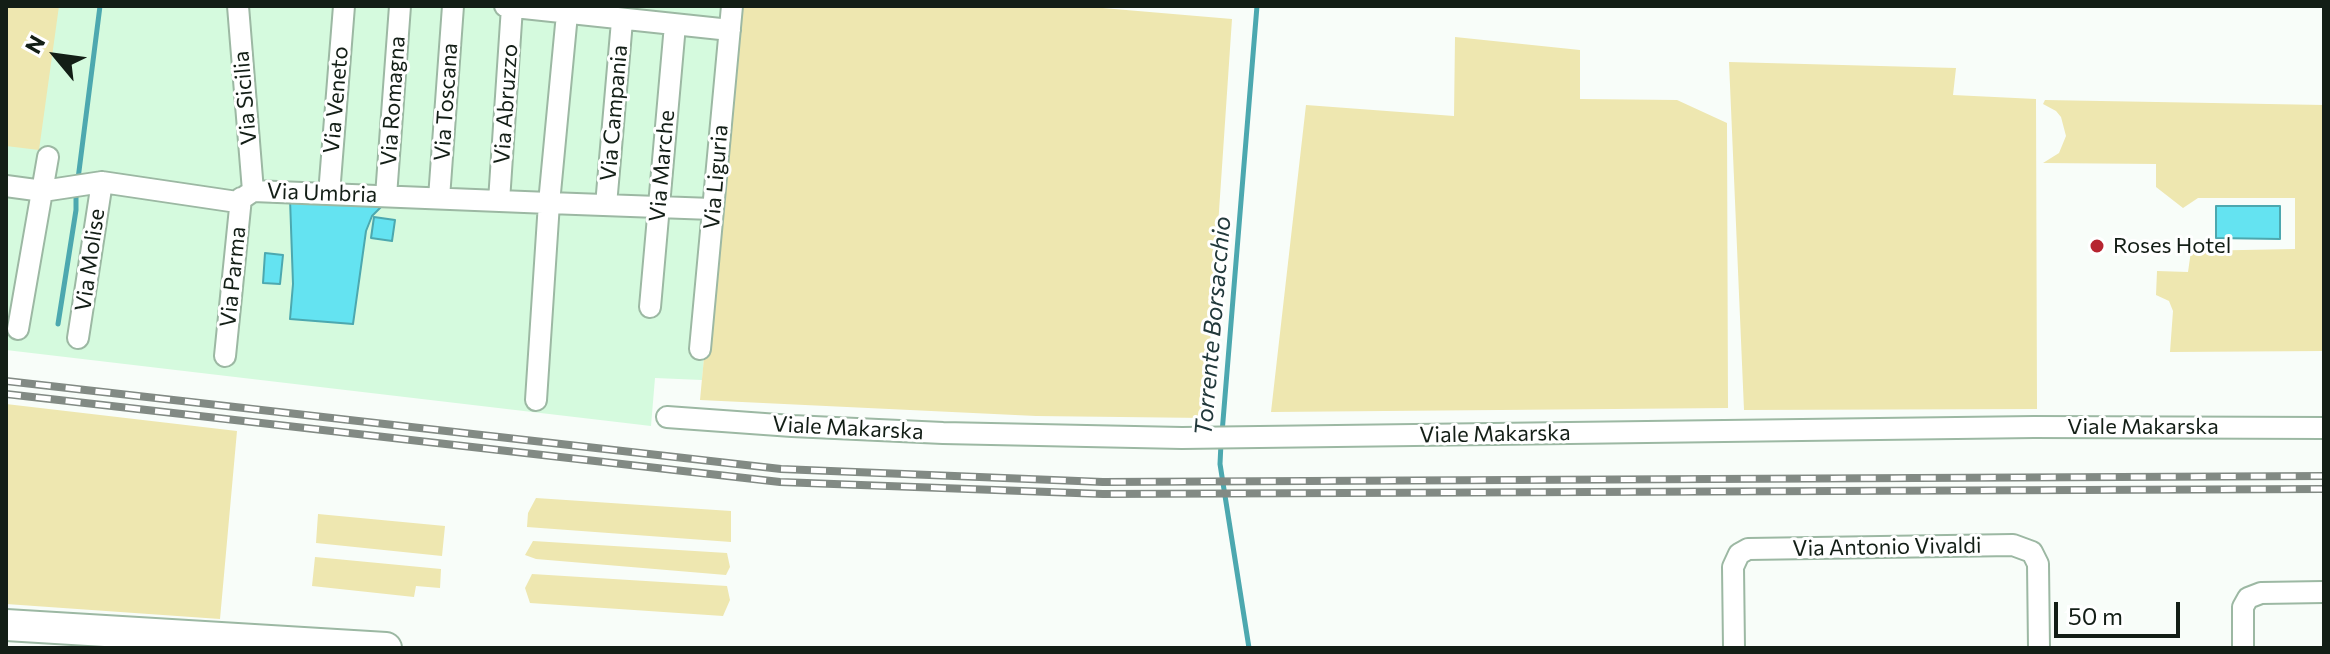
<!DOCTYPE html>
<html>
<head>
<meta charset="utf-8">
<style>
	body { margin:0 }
	#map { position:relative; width:2330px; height:654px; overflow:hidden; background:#f8fdf9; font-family:Commissioner,sans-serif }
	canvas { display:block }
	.frame { position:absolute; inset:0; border:8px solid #131e16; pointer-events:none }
	.north { position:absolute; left:16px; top:16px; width:80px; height:80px; -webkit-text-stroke:6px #fff; paint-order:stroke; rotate:299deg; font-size:22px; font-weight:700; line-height:32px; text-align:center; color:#131e16 }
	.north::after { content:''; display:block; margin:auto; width:28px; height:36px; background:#131e16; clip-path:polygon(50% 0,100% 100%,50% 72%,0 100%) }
	.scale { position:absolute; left:2054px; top:602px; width:126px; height:36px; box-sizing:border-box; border:4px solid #131e16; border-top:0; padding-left:10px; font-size:24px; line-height:28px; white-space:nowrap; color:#131e16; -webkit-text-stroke:6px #fff; paint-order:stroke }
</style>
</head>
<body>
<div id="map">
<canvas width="2330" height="654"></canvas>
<div class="frame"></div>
<div class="north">N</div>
<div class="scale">50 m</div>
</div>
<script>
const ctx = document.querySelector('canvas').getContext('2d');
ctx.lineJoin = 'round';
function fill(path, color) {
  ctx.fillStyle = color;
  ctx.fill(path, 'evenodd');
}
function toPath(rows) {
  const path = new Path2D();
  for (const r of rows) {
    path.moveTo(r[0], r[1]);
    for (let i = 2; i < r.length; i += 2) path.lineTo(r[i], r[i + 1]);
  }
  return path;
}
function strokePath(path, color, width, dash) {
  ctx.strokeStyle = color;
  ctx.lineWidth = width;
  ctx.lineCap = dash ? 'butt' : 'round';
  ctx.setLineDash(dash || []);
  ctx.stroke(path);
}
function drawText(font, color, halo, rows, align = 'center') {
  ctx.font = font + ' Commissioner,sans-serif';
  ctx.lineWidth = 6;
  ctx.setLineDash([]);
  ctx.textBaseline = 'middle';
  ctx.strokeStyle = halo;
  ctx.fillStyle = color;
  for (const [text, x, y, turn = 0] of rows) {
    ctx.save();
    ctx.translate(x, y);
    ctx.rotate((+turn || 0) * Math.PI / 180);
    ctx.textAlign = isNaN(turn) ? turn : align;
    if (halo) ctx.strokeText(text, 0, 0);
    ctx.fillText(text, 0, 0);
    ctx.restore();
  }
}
fill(toPath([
	[6,6,737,6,702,380,655,378,651,426,6,350]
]), '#d5fade');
fill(toPath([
	[6,6,59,6,39,150,6,146],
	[737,6,1079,6,1232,19,1205,418,1036,416,700,400],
	[1455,37,1580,50,1580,99,1677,100,1727,123,1728,408,1271,412,1306,105,1454,116],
	[1729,62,1956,68,1953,95,2036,99,2037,409,1744,410],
	[2045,100,2324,105,2324,351,2170,352,2173,311,2169,301,2156,295,2157,271,2188,272,2191,251,2295,249,2295,198,2198,198,2183,208,2156,187,2156,164,2043,163,2059,153,2066,136,2061,117,2056,111,2043,104],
	[6,404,237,431,220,619,6,604],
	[536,498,731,511,731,542,527,527,528,513],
	[318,514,445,526,442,556,316,543],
	[533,541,727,553,730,567,726,575,536,559,525,555],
	[315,557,441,569,440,588,416,586,414,597,312,586],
	[532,574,727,586,730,600,723,616,530,603,525,588]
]), '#eee7b0');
const water = toPath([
	[290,199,382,206,372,216,366,231,353,324,290,319,293,284,290,199],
	[2216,206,2280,206,2280,239,2216,238,2216,206],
	[374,217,395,220,392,241,371,238,374,217],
	[265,253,283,255,280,284,263,283,265,253]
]);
fill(water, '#64e3f1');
strokePath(water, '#4ca8af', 2);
strokePath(toPath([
	[78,179,100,6],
	[58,324,76,210,76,197],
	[1222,433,1257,6],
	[1221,443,1220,464,1249,648]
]), '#4ca8af', 5);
const street = toPath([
	[238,6,253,191],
	[505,6,730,30],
	[567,14,549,203,712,209],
	[6,186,43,191,102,182,237,202,253,191,549,203,536,400],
	[329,194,344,6],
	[386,196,400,6],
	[439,198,453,6],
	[499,201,512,7],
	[606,205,622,21],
	[650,307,675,25],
	[18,329,48,157],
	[78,338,102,182],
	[700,349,732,6],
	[225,356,241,198],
	[667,417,792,426,943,433,1182,438,2034,427,2324,428],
	[1734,648,1733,567,1739,554,1748,549,2013,545,2032,552,2038,564,2039,648],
	[2243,648,2243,607,2248,598,2261,593,2324,592]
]);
const primary = toPath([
	[6,625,386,648]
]);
strokePath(street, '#9cb8a3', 24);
strokePath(primary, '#9cb8a3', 34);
strokePath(street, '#fff', 20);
strokePath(primary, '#fff', 30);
const rail = toPath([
	[6,381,781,469,1103,482,2324,476],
	[6,394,780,482,1103,494,2324,489]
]);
strokePath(rail, '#828a84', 8);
strokePath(rail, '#fff', 5, [15]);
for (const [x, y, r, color] of [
	[2097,246,8,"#b62530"]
]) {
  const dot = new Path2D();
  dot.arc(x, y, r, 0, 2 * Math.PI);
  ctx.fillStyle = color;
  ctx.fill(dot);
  strokePath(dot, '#fff', 3);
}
drawText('22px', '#131e16', '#fff', [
	["Via Sicilia",245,98,-95],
	["Via Veneto",336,100,-85],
	["Via Romagna",393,101,-86],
	["Via Toscana",446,102,-86],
	["Via Abruzzo",506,104,-86],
	["Via Campania",614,113,-85],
	["Via Marche",662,166,-85],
	["Via Liguria",716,177,-85],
	["Via Umbria",322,193,2],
	["Via Molise",90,260,-82],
	["Via Parma",233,277,-84],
	["Viale Makarska",2143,427],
	["Viale Makarska",848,428,3],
	["Viale Makarska",1495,434,-1],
	["Via Antonio Vivaldi",1887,547,-1]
]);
drawText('22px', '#131e16', '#fff', [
	["Roses Hotel",2113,246]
], 'left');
drawText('italic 24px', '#21383a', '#fff', [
	["Torrente Borsacchio",1213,326,-85]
]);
</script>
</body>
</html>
